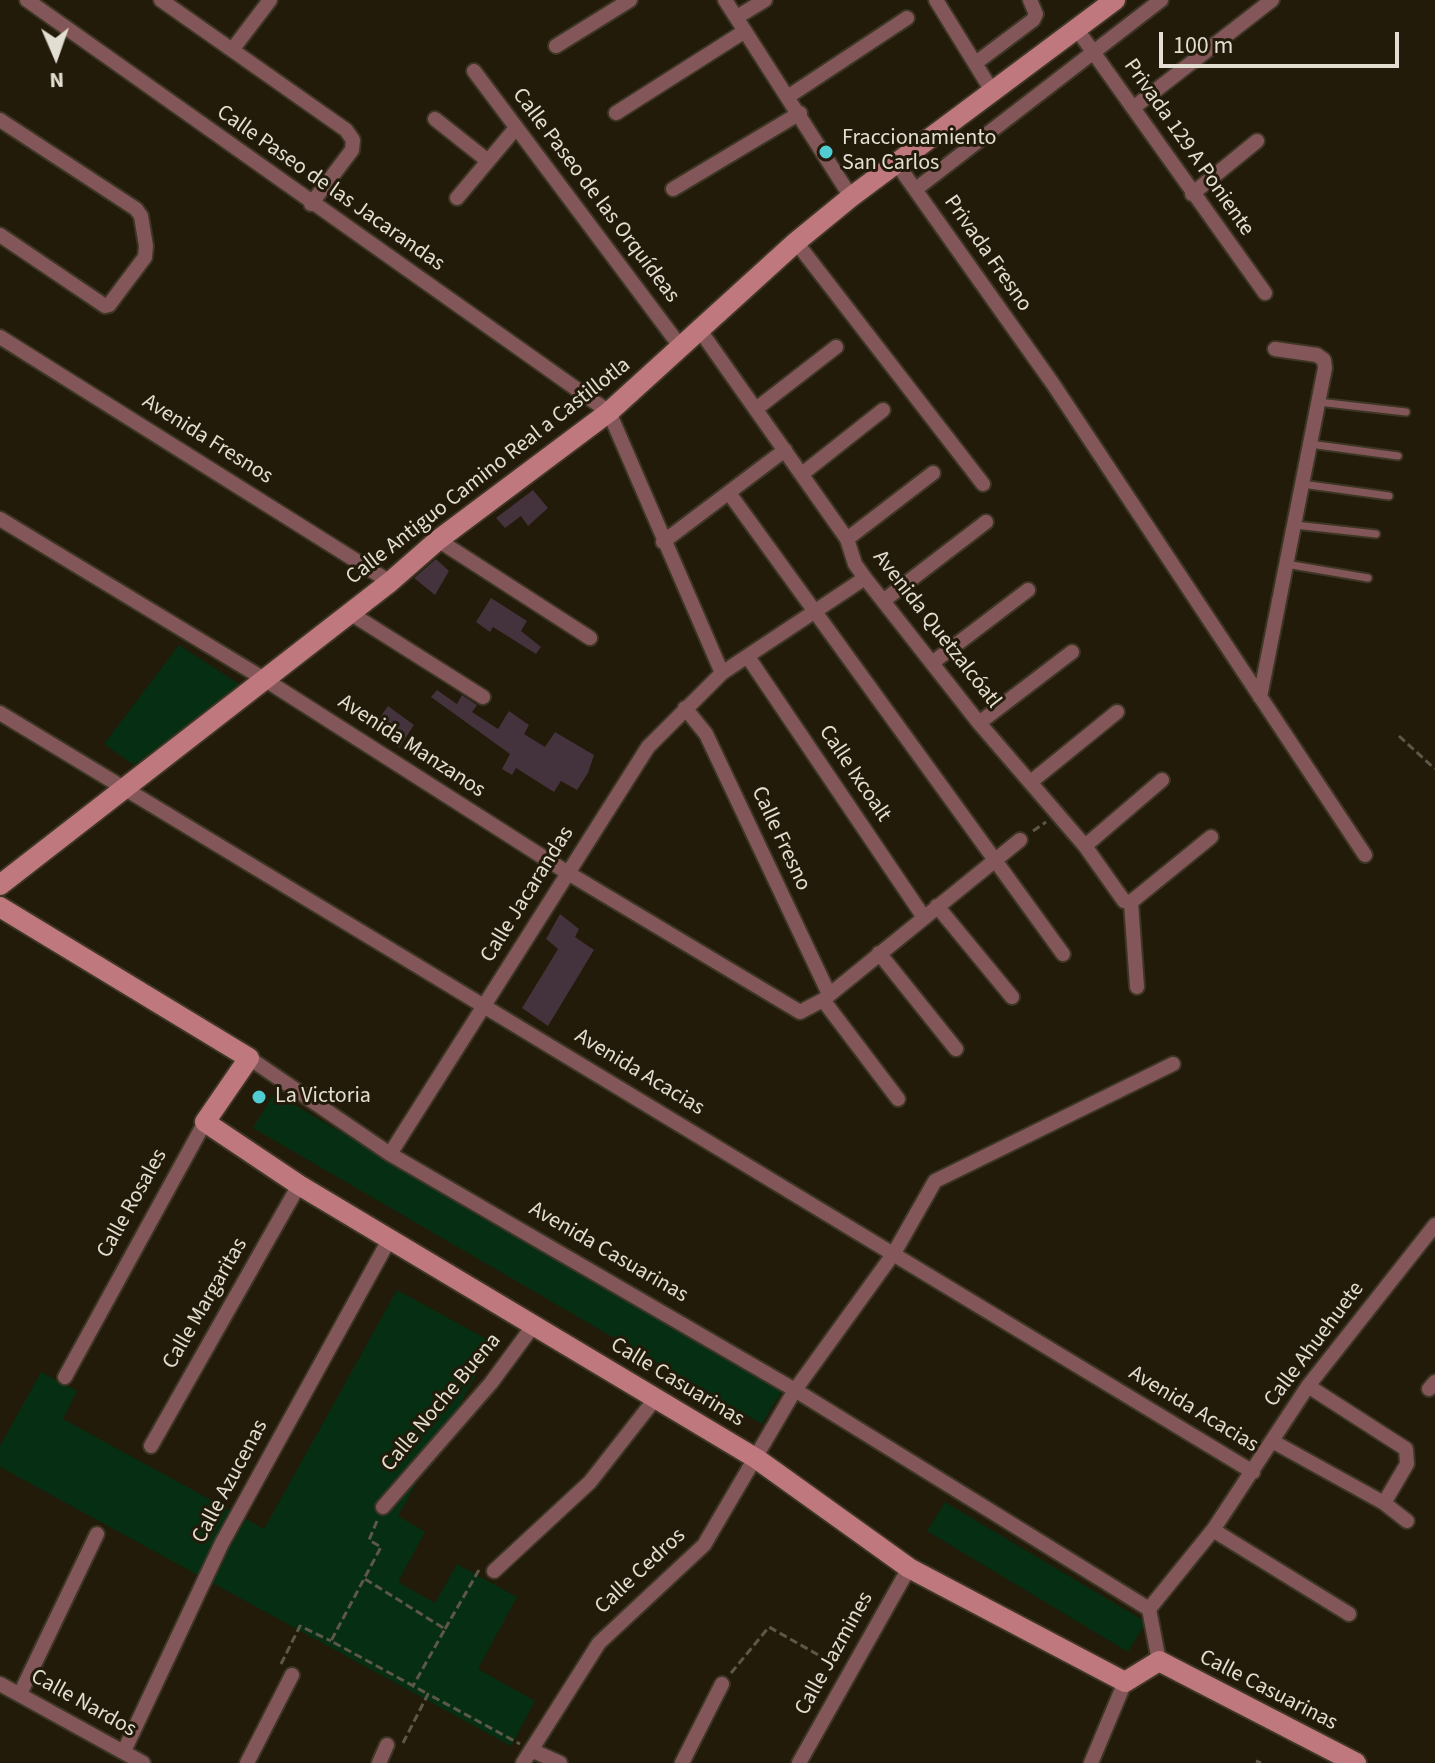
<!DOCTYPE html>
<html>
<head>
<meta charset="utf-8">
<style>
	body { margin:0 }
	#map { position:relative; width:1435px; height:1763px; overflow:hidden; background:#221b09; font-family:"Source Sans 3",sans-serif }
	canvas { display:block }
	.north { position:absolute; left:16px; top:16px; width:80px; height:80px; -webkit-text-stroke:6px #221b09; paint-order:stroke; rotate:178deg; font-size:22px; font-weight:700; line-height:32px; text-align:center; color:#e2ded2 }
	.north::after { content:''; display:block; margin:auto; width:28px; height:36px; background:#e2ded2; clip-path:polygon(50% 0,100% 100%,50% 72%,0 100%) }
	.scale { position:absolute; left:1159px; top:32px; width:240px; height:36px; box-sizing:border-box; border:4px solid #e2ded2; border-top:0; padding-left:10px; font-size:24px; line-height:28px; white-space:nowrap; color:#e2ded2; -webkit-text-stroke:6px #221b09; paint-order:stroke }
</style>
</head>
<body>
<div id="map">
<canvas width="1435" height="1763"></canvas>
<div class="north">N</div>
<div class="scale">100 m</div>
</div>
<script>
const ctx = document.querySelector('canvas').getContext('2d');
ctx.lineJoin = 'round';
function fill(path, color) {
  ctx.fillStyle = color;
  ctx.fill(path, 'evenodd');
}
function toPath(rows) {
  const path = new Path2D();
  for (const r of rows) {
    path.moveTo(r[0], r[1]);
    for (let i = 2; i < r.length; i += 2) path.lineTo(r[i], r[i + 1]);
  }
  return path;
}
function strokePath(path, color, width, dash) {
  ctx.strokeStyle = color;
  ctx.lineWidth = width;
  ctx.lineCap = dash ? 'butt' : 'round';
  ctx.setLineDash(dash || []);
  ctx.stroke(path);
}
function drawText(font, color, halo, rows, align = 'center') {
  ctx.font = font + ' "Source Sans 3",sans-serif';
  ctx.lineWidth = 6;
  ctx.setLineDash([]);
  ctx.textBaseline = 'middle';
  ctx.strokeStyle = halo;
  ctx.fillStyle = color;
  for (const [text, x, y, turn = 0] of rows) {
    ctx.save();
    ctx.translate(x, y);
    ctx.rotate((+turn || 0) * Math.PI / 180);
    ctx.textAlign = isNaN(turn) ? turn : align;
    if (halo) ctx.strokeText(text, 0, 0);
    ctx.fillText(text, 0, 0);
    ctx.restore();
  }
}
fill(toPath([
	[179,645,242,686,134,765,104,744],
	[274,1093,783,1389,762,1424,253,1128],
	[397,1290,494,1343,398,1516,425,1532,398,1582,435,1603,457,1564,517,1597,478,1669,535,1701,511,1746,0,1467,0,1446,41,1372,77,1391,63,1419,264,1529],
	[945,1502,1146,1622,1128,1652,927,1531]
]), '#062e13');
fill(toPath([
	[533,490,548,508,528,526,521,516,505,528,496,518],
	[436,559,449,571,435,595,414,578],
	[491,598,527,621,521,631,541,647,536,654,493,627,490,632,476,622],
	[437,690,457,704,462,695,477,705,472,712,498,729,509,711,529,725,524,734,545,747,555,732,594,755,588,773,577,790,561,781,554,792,516,768,512,775,502,769,510,754,431,697],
	[388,706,414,725,399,748,372,729],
	[560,914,579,929,575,937,594,950,548,1026,522,1008,558,949,546,939]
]), '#44323d');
const lane = toPath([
	[1318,402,1406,412],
	[1310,444,1398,456],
	[1302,484,1389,496],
	[1295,525,1376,534],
	[1286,564,1368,578]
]);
const street = toPath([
	[27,0,609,412,722,673],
	[161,0,346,130,353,140,352,150,311,204],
	[725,0,851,197],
	[936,0,992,91],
	[737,17,765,0],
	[1076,28,1265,293],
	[556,46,630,0],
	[232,50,270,0],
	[977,62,1033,20,1036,14,1030,0],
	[474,71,680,346],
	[789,96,907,18],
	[1133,108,1272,0],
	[616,113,745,31],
	[435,119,488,161],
	[0,120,136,209,141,216,146,246,145,257,109,305,105,306,0,235],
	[897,164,1053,384,1365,855],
	[673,189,800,113],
	[916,189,1161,0],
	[1192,194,1257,141],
	[457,198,515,129],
	[796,242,983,484],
	[699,329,847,539,855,564,865,578,979,723,1085,846,1124,901,1131,902],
	[0,337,390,582],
	[756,409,836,347],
	[802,474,883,410],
	[729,493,1063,954],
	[0,519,264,679,568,873,800,1012,823,1000,1020,840],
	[847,539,933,473],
	[438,540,590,638],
	[663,542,785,450],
	[883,601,986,522],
	[350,613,483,697],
	[748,657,923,916],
	[932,663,1028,590],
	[1260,697,1325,368,1324,360,1317,355,1275,349],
	[685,708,706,734,829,994],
	[0,713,1253,1472],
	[979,723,1072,652],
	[1032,781,1117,712],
	[1085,846,1162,780],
	[1131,902,1211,837],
	[1131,902,1137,987],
	[937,906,1012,997],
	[879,953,956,1049],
	[823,1000,898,1099],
	[249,1058,390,1154,795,1390,1149,1609,1159,1661],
	[390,1154,648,747,722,673,865,578],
	[65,1377,205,1122],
	[1308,1386,1406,1449,1407,1464,1384,1503],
	[1429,1389,1435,1382],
	[1272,1441,1384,1503,1407,1521],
	[151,1446,299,1185],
	[383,1507,491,1383,533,1326],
	[1213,1530,1349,1614],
	[494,1571,590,1482,655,1399],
	[1149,1609,1213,1530,1308,1386,1435,1225],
	[0,1684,143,1763],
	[20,1694,97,1534],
	[531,1750,560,1763],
	[124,1751,222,1543,389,1240],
	[247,1763,292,1675],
	[379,1763,387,1745],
	[523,1763,599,1643,704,1545,795,1390,894,1253,935,1181,1173,1064],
	[682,1763,722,1684],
	[799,1763,909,1568],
	[1091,1763,1125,1682]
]);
const secondary = toPath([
	[0,885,390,582,438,540,609,412,796,242,851,197,1115,0],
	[0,907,249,1058,205,1122,299,1185,757,1459,909,1568,1125,1682,1159,1661,1356,1763]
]);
strokePath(lane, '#3d3625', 11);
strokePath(street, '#3d3625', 18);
strokePath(secondary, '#3d3625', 24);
strokePath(toPath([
	[1399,736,1435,769],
	[1033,831,1046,822],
	[377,1521,369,1540,381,1547,331,1641,428,1694],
	[365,1579,445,1629,413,1686],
	[445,1629,479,1570],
	[281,1664,300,1626,331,1641],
	[731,1673,769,1627,836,1665],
	[403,1743,428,1694,520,1744],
	[1256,1761,1261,1763]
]), '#5d5747', 3, [8, 4]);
strokePath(lane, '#835759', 7);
strokePath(street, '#835759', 14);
strokePath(secondary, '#bf787d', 20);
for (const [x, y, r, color] of [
	[826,152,8,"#51ccd3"],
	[259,1097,8,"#51ccd3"]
]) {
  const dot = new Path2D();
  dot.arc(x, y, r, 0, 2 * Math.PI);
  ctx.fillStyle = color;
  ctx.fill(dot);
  strokePath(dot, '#221b09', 3);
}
drawText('22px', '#e2ded2', '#221b09', [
	["Fraccionamiento",842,139],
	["San Carlos",842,164],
	["La Victoria",275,1097]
], 'left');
drawText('22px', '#e2ded2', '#221b09', [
	["Privada 129 A Poniente",1188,148,55],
	["Calle Paseo de las Jacarandas",330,189,35],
	["Calle Paseo de las Orquídeas",595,196,53],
	["Privada Fresno",987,254,55],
	["Avenida Fresnos",207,440,32],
	["Calle Antiguo Camino Real a Castillotla",489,472,-38],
	["Avenida Quetzalcóatl",936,630,52],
	["Avenida Manzanos",411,747,33],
	["Calle Ixcoalt",854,774,56],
	["Calle Fresno",780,839,65],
	["Calle Jacarandas",528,895,-58],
	["Avenida Acacias",639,1073,31],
	["Calle Rosales",133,1204,-61],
	["Avenida Casuarinas",608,1253,30],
	["Calle Margaritas",206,1304,-60],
	["Calle Ahuehuete",1315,1345,-53],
	["Calle Casuarinas",677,1383,31],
	["Calle Noche Buena",442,1403,-50],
	["Avenida Acacias",1193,1410,31],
	["Calle Azucenas",231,1482,-62],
	["Calle Cedros",641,1572,-43],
	["Calle Jazmines",835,1654,-61],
	["Calle Casuarinas",1268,1691,27],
	["Calle Nardos",83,1704,29]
]);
</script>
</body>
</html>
